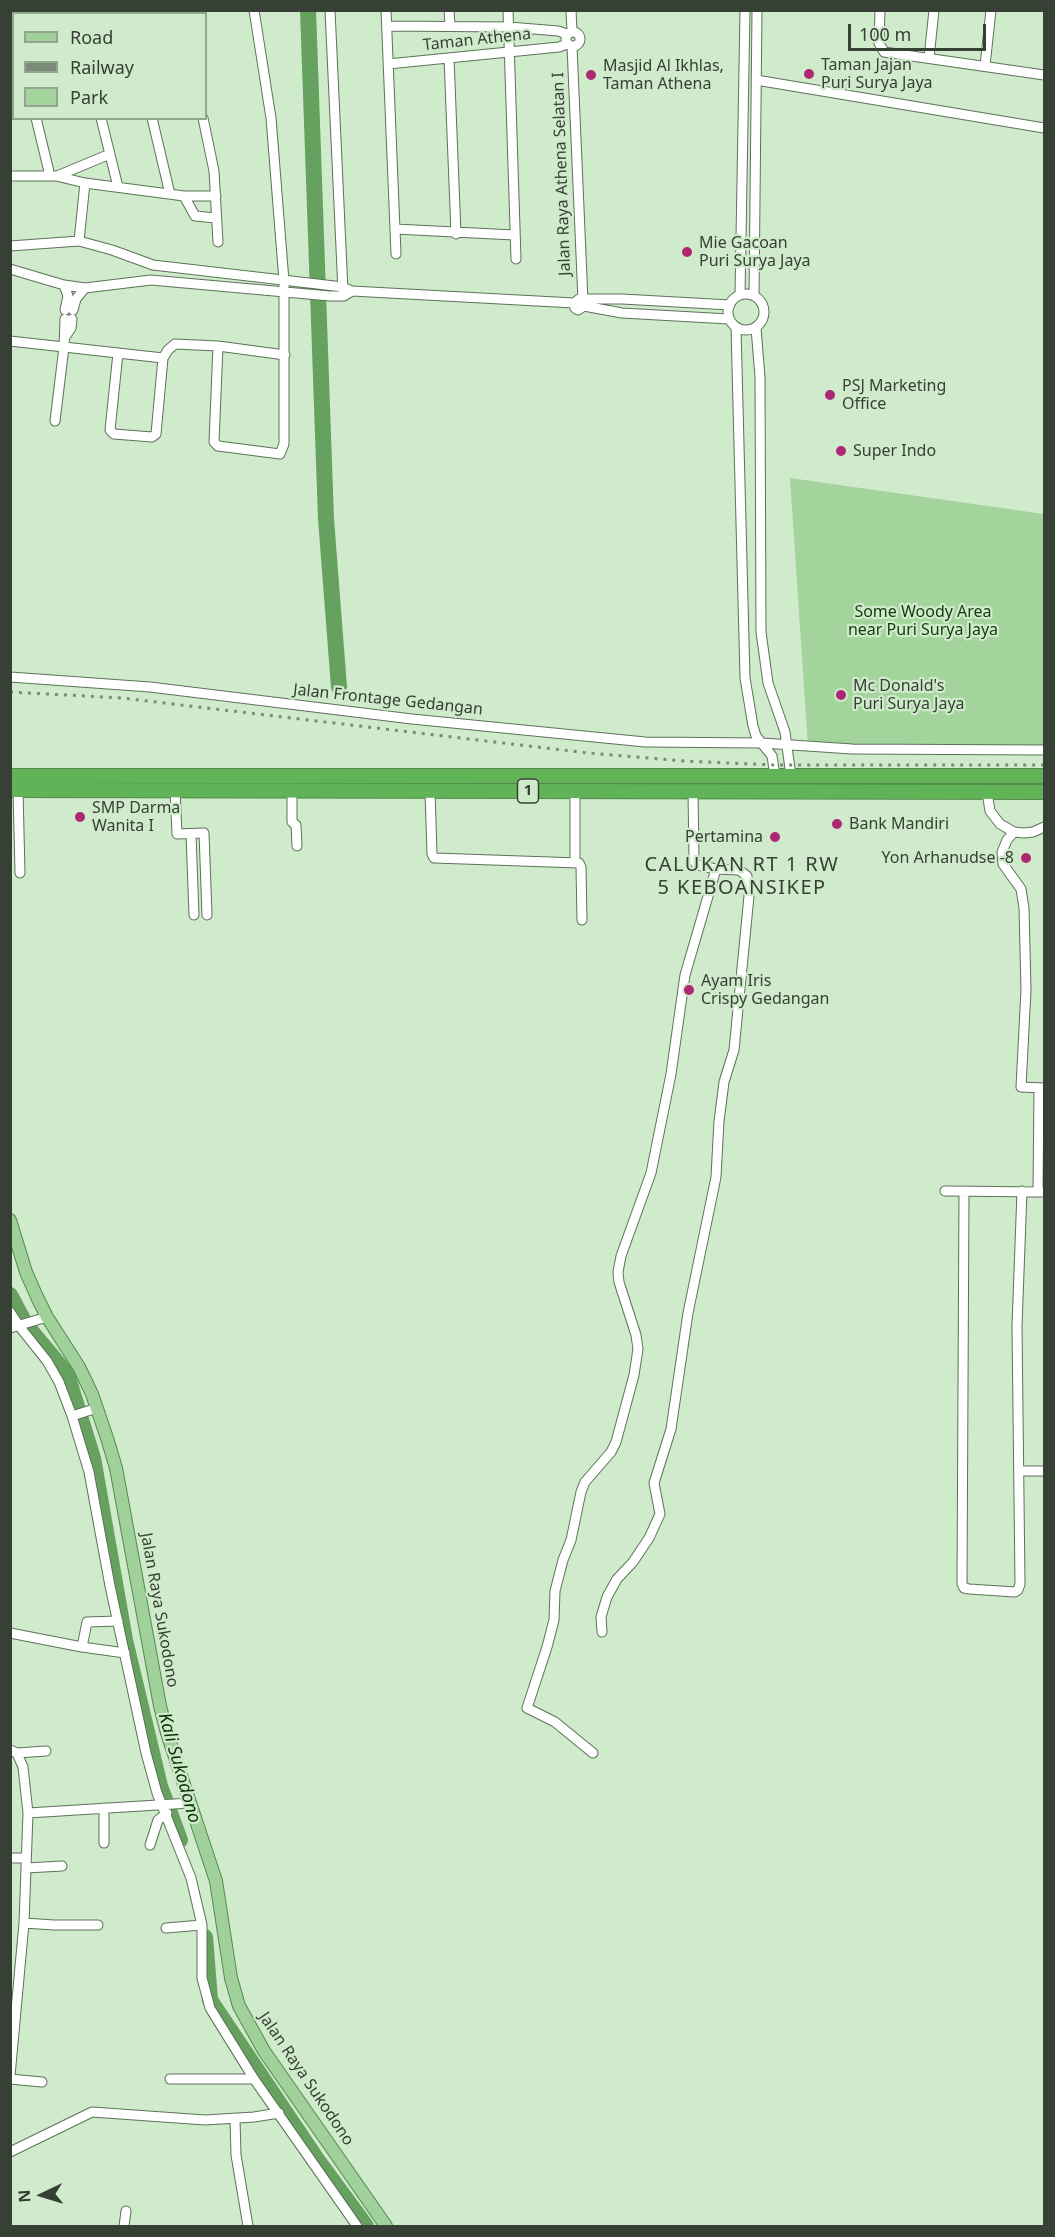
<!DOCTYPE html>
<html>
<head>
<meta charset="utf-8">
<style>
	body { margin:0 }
	#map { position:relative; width:1055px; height:2237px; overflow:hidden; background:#d0eacc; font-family:"Noto Sans",sans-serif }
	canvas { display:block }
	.frame { position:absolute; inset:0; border:12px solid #364034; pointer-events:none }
	.legend { position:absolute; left:12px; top:12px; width:195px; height:108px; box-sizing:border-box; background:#d0eacc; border:2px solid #92a68f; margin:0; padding:8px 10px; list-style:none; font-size:18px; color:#364034 }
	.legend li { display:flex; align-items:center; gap:12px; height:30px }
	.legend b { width:30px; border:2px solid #92a68f }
	.north { position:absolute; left:12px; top:2165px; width:60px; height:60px; -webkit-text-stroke:4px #d0eacc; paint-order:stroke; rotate:266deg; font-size:16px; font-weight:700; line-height:24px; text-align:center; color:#364034 }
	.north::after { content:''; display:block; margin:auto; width:21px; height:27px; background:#364034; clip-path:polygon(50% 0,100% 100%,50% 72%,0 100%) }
	.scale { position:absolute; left:848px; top:24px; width:138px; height:27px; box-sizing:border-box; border:3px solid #364034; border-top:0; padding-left:8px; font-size:18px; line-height:21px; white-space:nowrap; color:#364034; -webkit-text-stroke:4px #d0eacc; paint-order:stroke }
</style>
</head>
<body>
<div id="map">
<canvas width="1055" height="2237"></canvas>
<div class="frame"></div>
<ul class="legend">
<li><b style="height:8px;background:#a0d19a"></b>Road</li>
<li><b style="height:8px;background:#7a8c78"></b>Railway</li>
<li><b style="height:16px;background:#a3d49c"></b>Park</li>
</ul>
<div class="north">N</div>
<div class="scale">100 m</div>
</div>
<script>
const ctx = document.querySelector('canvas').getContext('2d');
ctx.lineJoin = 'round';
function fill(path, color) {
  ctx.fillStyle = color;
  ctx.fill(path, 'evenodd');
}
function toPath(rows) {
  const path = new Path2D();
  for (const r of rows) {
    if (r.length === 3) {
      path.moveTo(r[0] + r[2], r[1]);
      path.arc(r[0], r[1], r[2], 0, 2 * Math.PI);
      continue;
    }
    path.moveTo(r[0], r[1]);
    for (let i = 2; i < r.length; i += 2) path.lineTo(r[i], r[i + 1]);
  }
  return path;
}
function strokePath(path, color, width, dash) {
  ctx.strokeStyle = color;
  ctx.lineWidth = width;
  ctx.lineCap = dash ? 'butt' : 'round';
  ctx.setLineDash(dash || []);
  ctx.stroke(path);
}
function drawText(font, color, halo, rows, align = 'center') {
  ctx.font = font + ' "Noto Sans",sans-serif';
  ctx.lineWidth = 4.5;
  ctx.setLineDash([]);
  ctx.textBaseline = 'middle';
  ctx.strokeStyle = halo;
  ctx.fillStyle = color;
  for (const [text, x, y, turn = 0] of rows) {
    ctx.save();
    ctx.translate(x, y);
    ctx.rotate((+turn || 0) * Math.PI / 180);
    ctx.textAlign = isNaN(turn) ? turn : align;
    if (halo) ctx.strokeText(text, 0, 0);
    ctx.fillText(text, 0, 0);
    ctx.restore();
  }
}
fill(toPath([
	[790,478,1044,514,1044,746,808,746]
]), '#a3d49c');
strokePath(toPath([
	[308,10,326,519,339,687],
	[10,1295,26,1325,67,1374,93,1458,125,1640,160,1786,180,1840],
	[205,1937,210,2000,316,2158,366,2226]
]), '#67a160', 16);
const minor = toPath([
	[11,10,14,21],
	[75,10,75,14],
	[127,10,127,14],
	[330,10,343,291],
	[386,10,396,254],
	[449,10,450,26],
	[508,10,516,259],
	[571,10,572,31],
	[880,10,879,43,884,52,1044,75],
	[172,14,184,10],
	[387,26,509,27,558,31,567,34],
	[573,39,7],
	[572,46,583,301],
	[10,54,14,53],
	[449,58,456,234],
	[929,58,934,10],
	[388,64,559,47,567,44],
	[985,66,991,10],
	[756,80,1044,128],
	[36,118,50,176],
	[101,118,118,187],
	[152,118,170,194],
	[203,118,214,171,218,242],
	[10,176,56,176,85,183,184,196,216,196],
	[57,176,110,154],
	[184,196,195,216,216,218],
	[395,229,514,235],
	[79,241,85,183],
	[10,246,79,241,112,250,153,265,343,287,352,291,574,303],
	[10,269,64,285,85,288,151,280,330,296,344,296,352,291],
	[64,285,68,296,65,310],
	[746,312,18],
	[740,295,745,10],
	[754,296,757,10],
	[73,310,76,299,85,288],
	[729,319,622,313,584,306,578,310,575,308,574,303,579,299,622,299,730,305],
	[736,328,745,678,753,726,756,736,772,756,775,776],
	[756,328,760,377,761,632,768,683,785,732,791,776],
	[65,337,71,328,72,319],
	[10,341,163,358],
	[218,346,214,442,218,446,280,454,284,444,284,281,271,118,254,10],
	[118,353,110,430,114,434,152,437,156,434,163,358,168,350,175,344,218,346,285,355],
	[55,421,64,347,65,319],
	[10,677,150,687,412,719,645,742,762,743,852,749,1044,750],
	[18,790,20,873],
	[175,790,177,834,204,833,207,915],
	[292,790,292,822,296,825,297,846],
	[430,791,432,854,434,858,579,863,581,867,582,920],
	[987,792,990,811,1000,824,1014,832,1024,833,1033,832,1044,827],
	[1014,832,1007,840,1002,852,1003,864,1021,889,1024,908,1026,990,1021,1087,1044,1088],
	[191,834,194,915],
	[575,862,575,791],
	[945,1191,1044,1192],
	[964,1191,962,1584,964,1588,969,1589,1015,1592,1018,1590,1020,1584,1017,1326,1022,1191],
	[1038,1192,1039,1088],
	[10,1312,19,1326,47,1361,59,1382,72,1416,89,1472,110,1586,146,1753,157,1793,191,1878,202,1925,202,1978,210,2008,254,2079,357,2226],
	[10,1328,47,1317],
	[72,1416,97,1408],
	[1021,1471,1044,1471],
	[602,1632,601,1617,607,1597,617,1579,633,1562,649,1538,660,1514,654,1483,671,1429,688,1313,716,1177,719,1121,724,1082,734,1050,749,896,747,876,739,870,716,869,697,865,694,861,693,791],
	[10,1633,82,1647,125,1653],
	[82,1647,87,1622,118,1621],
	[10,1750,17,1753,46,1751],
	[593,1753,555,1722,527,1708,547,1647,554,1620,555,1591,563,1560,571,1540,581,1492,585,1482,611,1452,616,1442,634,1375,638,1349,636,1335,619,1282,618,1272,621,1256,651,1173,671,1074,685,975,716,869],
	[28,1813,190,1803],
	[104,1843,104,1808],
	[150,1845,158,1820,167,1813],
	[10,1858,26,1858],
	[26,1868,62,1866],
	[24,1923,54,1925,98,1925],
	[166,1928,202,1925],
	[10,2076,24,1923,28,1813,23,1767,17,1753],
	[10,2079,42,2082],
	[170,2079,254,2079],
	[235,2119,236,2155,248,2226],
	[10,2152,92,2112,205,2120,254,2117,279,2113],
	[124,2226,126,2211]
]);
const major = toPath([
	[10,1220,26,1272,37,1297,47,1317,79,1367,92,1394,107,1438,116,1468,160,1706,167,1733,216,1881,231,1978,239,2006,264,2051,386,2226]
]);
const highway = toPath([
	[10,776,1044,776],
	[10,790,1044,792]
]);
strokePath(minor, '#5c7358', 11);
strokePath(major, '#528b4b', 14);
strokePath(highway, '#528b4b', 16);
strokePath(minor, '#fff', 9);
strokePath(major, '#a0d19a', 12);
strokePath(highway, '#61b357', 14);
strokePath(toPath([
	[10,692,122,698,588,753,684,761,774,765,1044,765]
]), '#7a8c78', 3, [3, 6]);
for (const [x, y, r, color] of [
	[809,74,6,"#ac2872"],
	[591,75,6,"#ac2872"],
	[687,252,6,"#ac2872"],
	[830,395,6,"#ac2872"],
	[841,451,6,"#ac2872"],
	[841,695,6,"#ac2872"],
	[80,817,6,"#ac2872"],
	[837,824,6,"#ac2872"],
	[775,837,6,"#ac2872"],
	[1026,858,6,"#ac2872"],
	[689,990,6,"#ac2872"]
]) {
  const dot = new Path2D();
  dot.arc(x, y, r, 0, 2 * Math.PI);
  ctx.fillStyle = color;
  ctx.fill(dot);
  strokePath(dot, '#d0eacc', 2);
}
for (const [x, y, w] of [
	[528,791,21]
]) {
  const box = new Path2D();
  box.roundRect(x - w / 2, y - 12, w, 24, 4.5);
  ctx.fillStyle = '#d0eacc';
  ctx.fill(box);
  strokePath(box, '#364034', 1.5);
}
drawText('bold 15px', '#364034', null, [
	["1",528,791]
]);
drawText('16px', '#364034', '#d0eacc', [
	["Taman Athena",477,40,-6],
	["Jalan Raya Athena Selatan I",562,174,-92],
	["Jalan Frontage Gedangan",388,700,6],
	["Jalan Raya Sukodono",159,1610,80],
	["Jalan Raya Sukodono",306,2079,56]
]);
drawText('16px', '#364034', '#d0eacc', [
	["Taman Jajan",821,65],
	["Puri Surya Jaya",821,83],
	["Masjid Al Ikhlas,",603,66],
	["Taman Athena",603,84],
	["Mie Gacoan",699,243],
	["Puri Surya Jaya",699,261],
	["PSJ Marketing",842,386],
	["Office",842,404],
	["Super Indo",853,451],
	["Mc Donald's",853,686],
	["Puri Surya Jaya",853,704],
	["SMP Darma",92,808],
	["Wanita I",92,826],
	["Bank Mandiri",849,824],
	["Pertamina",763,837,"right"],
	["Yon Arhanudse -8",1014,858,"right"],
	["Ayam Iris",701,981],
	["Crispy Gedangan",701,999]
], 'left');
drawText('16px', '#133b0e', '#d0eacc', [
	["Some Woody Area",923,612],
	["near Puri Surya Jaya",923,630]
]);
drawText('italic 18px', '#093305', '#d0eacc', [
	["Kali Sukodono",179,1768,74]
]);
ctx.letterSpacing = '1.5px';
drawText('20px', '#364034', '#d0eacc', [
	["CALUKAN RT 1 RW",742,865],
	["5 KEBOANSIKEP",742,888]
]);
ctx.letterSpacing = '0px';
</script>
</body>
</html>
